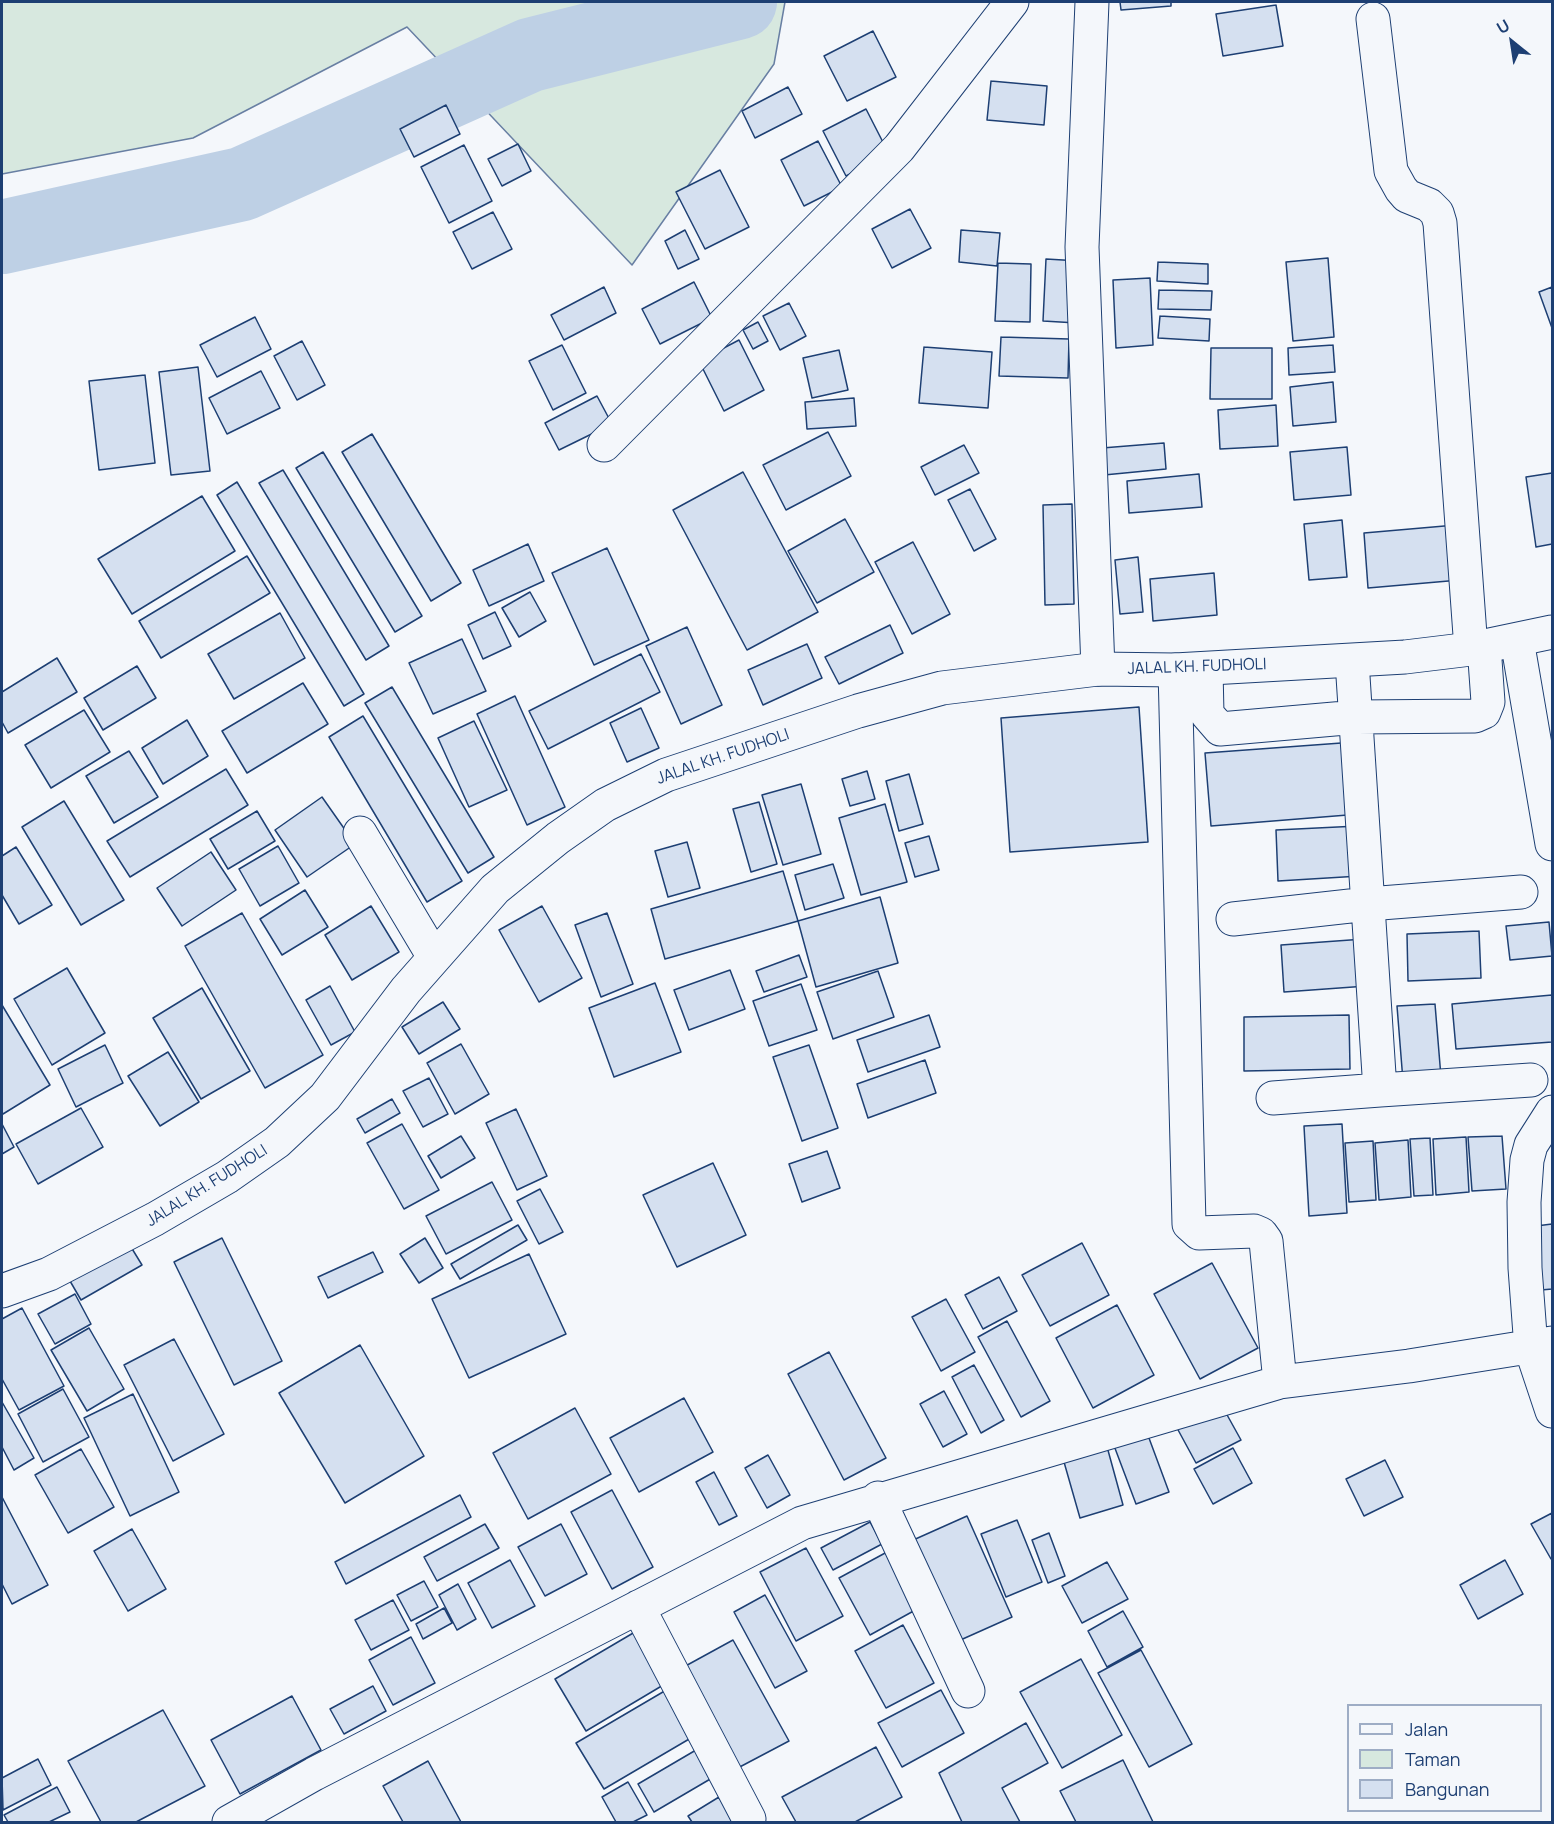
<!DOCTYPE html>
<html>
<head>
<meta charset="utf-8">
<style>
	body { margin:0 }
	#map { position:relative; width:1554px; height:1824px; overflow:hidden; background:#f4f7fb; font-family:Manrope,sans-serif }
	canvas { display:block }
	.frame { position:absolute; inset:0; border:3px solid #1d3f73; pointer-events:none }
	.legend { position:absolute; left:1347px; top:1704px; width:195px; height:108px; box-sizing:border-box; background:#f4f7fb; border:2px solid #9eadc5; margin:0; padding:8px 10px; list-style:none; font-size:18px; color:#1d3f73 }
	.legend li { display:flex; align-items:center; gap:12px; height:30px }
	.legend b { width:30px; border:2px solid #9eadc5 }
	.north { position:absolute; left:1482px; top:12px; width:60px; height:60px; -webkit-text-stroke:4px #f4f7fb; paint-order:stroke; rotate:330deg; font-size:16px; font-weight:700; line-height:24px; text-align:center; color:#1d3f73 }
	.north::after { content:''; display:block; margin:auto; width:21px; height:27px; background:#1d3f73; clip-path:polygon(50% 0,100% 100%,50% 72%,0 100%) }
</style>
</head>
<body>
<div id="map">
<canvas width="1554" height="1824"></canvas>
<div class="frame"></div>
<ul class="legend">
<li><b style="height:8px;background:#f4f7fb"></b>Jalan</li>
<li><b style="height:16px;background:#d7e8df"></b>Taman</li>
<li><b style="height:16px;background:#d5e0f0"></b>Bangunan</li>
</ul>
<div class="north">U</div>
</div>
<script>
const ctx = document.querySelector('canvas').getContext('2d');
ctx.lineJoin = 'round';
function fill(path, color) {
  ctx.fillStyle = color;
  ctx.fill(path, 'evenodd');
}
function toPath(rows) {
  const path = new Path2D();
  for (const r of rows) {
    path.moveTo(r[0], r[1]);
    for (let i = 2; i < r.length; i += 2) path.lineTo(r[i], r[i + 1]);
  }
  return path;
}
function strokePath(path, color, width, dash) {
  ctx.strokeStyle = color;
  ctx.lineWidth = width;
  ctx.lineCap = dash ? 'butt' : 'round';
  ctx.setLineDash(dash || []);
  ctx.stroke(path);
}
function drawText(font, color, halo, rows, align = 'center') {
  ctx.font = font + ' Manrope,sans-serif';
  ctx.lineWidth = 4.5;
  ctx.setLineDash([]);
  ctx.textBaseline = 'middle';
  ctx.strokeStyle = halo;
  ctx.fillStyle = color;
  for (const [text, x, y, turn = 0] of rows) {
    ctx.save();
    ctx.translate(x, y);
    ctx.rotate((+turn || 0) * Math.PI / 180);
    ctx.textAlign = isNaN(turn) ? turn : align;
    if (halo) ctx.strokeText(text, 0, 0);
    ctx.fillText(text, 0, 0);
    ctx.restore();
  }
}
const green = toPath([
	[2,2,785,2,774,64,632,265,407,27,193,138,2,174,2,2]
]);
fill(green, '#d7e8df');
strokePath(green, '#687fa3', 1.5);
strokePath(toPath([
	[2,237,242,184,530,55,740,2]
]), '#bed0e5', 74);
const building = toPath([
	[1120,2,1171,2,1171,6,1121,10,1120,2],
	[1276,5,1283,46,1223,56,1216,14,1276,5],
	[873,31,896,77,847,101,824,56,873,31],
	[991,81,1047,86,1044,125,987,120,991,81],
	[788,87,802,114,755,138,742,111,788,87],
	[446,105,460,134,414,157,400,129,446,105],
	[866,109,889,154,846,176,823,131,866,109],
	[818,141,842,187,804,206,781,160,818,141],
	[518,144,531,171,502,186,488,159,518,144],
	[464,145,492,201,449,223,421,167,464,145],
	[720,170,749,227,705,249,676,192,720,170],
	[910,209,931,248,892,268,872,229,910,209],
	[493,212,512,249,472,269,453,232,493,212],
	[685,230,699,259,678,269,665,241,685,230],
	[961,230,1000,233,997,266,959,262,961,230],
	[1328,258,1334,337,1293,341,1286,262,1328,258],
	[1046,259,1080,261,1077,323,1043,321,1046,259],
	[1158,262,1208,264,1208,284,1157,281,1158,262],
	[998,263,1031,264,1030,322,995,321,998,263],
	[1150,278,1153,345,1116,348,1113,280,1150,278],
	[694,282,712,318,660,344,642,309,694,282],
	[604,287,616,313,564,340,551,315,604,287],
	[1552,287,1552,328,1539,292,1552,287],
	[1159,290,1212,291,1211,310,1158,309,1159,290],
	[789,303,806,336,780,350,763,316,789,303],
	[1160,316,1210,319,1209,341,1158,338,1160,316],
	[255,317,271,349,217,377,200,345,255,317],
	[758,322,768,341,753,349,743,330,758,322],
	[1001,337,1069,339,1068,378,999,376,1001,337],
	[739,340,764,390,724,411,699,361,739,340],
	[302,341,325,385,297,400,274,356,302,341],
	[562,345,586,393,553,410,529,361,562,345],
	[1333,345,1335,372,1289,375,1288,348,1333,345],
	[924,347,992,352,988,408,919,403,924,347],
	[1211,348,1272,348,1272,399,1210,399,1211,348],
	[839,350,848,390,812,398,803,358,839,350],
	[198,367,210,471,171,475,159,372,198,367],
	[261,371,280,408,227,434,209,398,261,371],
	[145,375,155,463,99,470,89,381,145,375],
	[1333,382,1336,422,1293,426,1290,387,1333,382],
	[597,396,612,424,559,450,545,423,597,396],
	[854,398,856,426,807,429,805,402,854,398],
	[1276,405,1278,446,1220,449,1218,410,1276,405],
	[828,432,851,476,786,510,763,465,828,432],
	[372,434,461,583,431,601,342,452,372,434],
	[1164,443,1166,469,1104,475,1102,448,1164,443],
	[964,445,979,473,935,495,921,467,964,445],
	[1347,447,1351,495,1294,500,1290,452,1347,447],
	[323,452,422,616,395,632,296,468,323,452],
	[283,470,389,646,366,660,259,483,283,470],
	[743,472,818,612,747,650,673,510,743,472],
	[1552,473,1552,544,1536,547,1526,477,1552,473],
	[1199,474,1202,507,1129,513,1127,481,1199,474],
	[237,482,364,694,344,706,217,495,237,482],
	[970,489,996,539,974,551,948,500,970,489],
	[202,496,235,551,132,614,98,559,202,496],
	[1072,504,1074,604,1045,605,1043,505,1072,504],
	[845,519,874,572,817,603,788,551,845,519],
	[1342,520,1347,577,1309,580,1304,524,1342,520],
	[1456,525,1460,580,1368,588,1364,533,1456,525],
	[913,542,950,614,912,634,875,562,913,542],
	[528,544,544,581,489,606,473,570,528,544],
	[607,548,649,640,594,665,552,573,607,548],
	[247,556,270,593,161,658,139,621,247,556],
	[1138,557,1143,612,1120,614,1115,560,1138,557],
	[1214,573,1217,615,1153,621,1150,579,1214,573],
	[530,592,546,621,519,637,502,608,530,592],
	[495,612,511,646,483,659,468,625,495,612],
	[280,613,305,658,234,699,208,654,280,613],
	[890,625,903,653,839,684,825,657,890,625],
	[687,627,722,705,681,724,646,646,687,627],
	[462,639,486,691,433,714,409,663,462,639],
	[807,644,822,678,763,705,748,670,807,644],
	[641,654,660,692,548,749,529,711,641,654],
	[57,658,77,692,8,733,2,722,2,692,57,658],
	[137,666,156,698,103,730,84,698,137,666],
	[303,683,328,724,247,773,222,731,303,683],
	[392,687,494,857,468,873,365,703,392,687],
	[515,696,565,807,527,825,477,714,515,696],
	[1139,707,1148,842,1010,852,1001,718,1139,707],
	[641,708,659,748,627,762,610,723,641,708],
	[84,710,110,752,51,788,25,745,84,710],
	[363,716,462,881,427,902,329,737,363,716],
	[187,720,208,756,163,784,142,748,187,720],
	[474,721,507,790,469,807,438,738,474,721],
	[1355,742,1360,814,1211,826,1205,753,1355,742],
	[129,751,158,797,114,823,86,776,129,751],
	[226,769,248,805,130,877,107,841,226,769],
	[867,771,875,799,850,806,842,779,867,771],
	[909,774,923,824,899,831,886,781,909,774],
	[801,784,821,854,783,865,762,795,801,784],
	[322,797,355,844,307,877,275,830,322,797],
	[64,801,124,900,81,925,22,827,64,801],
	[759,802,777,864,751,872,733,809,759,802],
	[885,804,907,882,861,895,839,818,885,804],
	[257,811,275,841,228,869,210,839,257,811],
	[1358,826,1360,876,1278,881,1276,830,1358,826],
	[929,836,939,870,915,877,905,843,929,836],
	[687,842,700,888,668,897,655,851,687,842],
	[278,846,299,883,260,906,239,869,278,846],
	[16,847,52,905,19,924,2,895,2,856,16,847],
	[211,852,236,890,182,926,157,888,211,852],
	[833,864,844,898,805,910,795,875,833,864],
	[783,871,798,921,665,959,651,909,783,871],
	[305,890,328,927,282,955,260,919,305,890],
	[880,897,898,963,816,987,798,921,880,897],
	[371,906,399,952,352,980,325,935,371,906],
	[542,906,582,978,539,1002,499,930,542,906],
	[242,913,323,1055,265,1088,185,946,242,913],
	[607,913,633,984,601,997,575,925,607,913],
	[1549,922,1552,956,1510,960,1506,926,1549,922],
	[1479,931,1481,978,1408,981,1407,934,1479,931],
	[1364,939,1367,986,1284,992,1281,945,1364,939],
	[799,955,807,977,764,992,756,971,799,955],
	[67,968,105,1033,52,1065,14,999,67,968],
	[730,970,745,1009,689,1030,674,990,730,970],
	[878,971,894,1017,833,1039,817,992,878,971],
	[655,983,681,1052,614,1077,589,1008,655,983],
	[801,984,817,1030,769,1046,753,1001,801,984],
	[330,986,355,1032,331,1045,306,1000,330,986],
	[202,988,250,1071,201,1099,153,1018,202,988],
	[1552,995,1552,1042,1456,1049,1452,1004,1552,995],
	[443,1002,460,1029,419,1054,402,1027,443,1002],
	[1435,1004,1441,1077,1403,1081,1397,1006,1435,1004],
	[2,1005,50,1085,3,1114,2,1112,2,1005],
	[929,1015,940,1047,868,1072,857,1040,929,1015],
	[1349,1015,1350,1069,1244,1071,1244,1017,1349,1015],
	[461,1044,489,1094,455,1114,427,1063,461,1044],
	[105,1045,123,1083,76,1107,58,1069,105,1045],
	[809,1045,838,1128,802,1141,773,1057,809,1045],
	[168,1052,199,1102,160,1126,128,1076,168,1052],
	[925,1060,936,1093,868,1118,857,1084,925,1060],
	[429,1078,448,1114,423,1127,403,1091,429,1078],
	[392,1099,400,1113,365,1133,357,1119,392,1099],
	[81,1108,103,1147,38,1184,16,1144,81,1108],
	[516,1109,547,1176,517,1190,486,1123,516,1109],
	[2,1124,14,1147,2,1154,2,1124],
	[402,1124,439,1190,404,1209,367,1143,402,1124],
	[1342,1124,1347,1213,1309,1216,1304,1126,1342,1124],
	[461,1136,475,1158,441,1178,428,1156,461,1136],
	[1502,1136,1506,1189,1472,1191,1468,1137,1502,1136],
	[1466,1137,1469,1192,1436,1195,1433,1139,1466,1137],
	[1430,1138,1433,1195,1414,1196,1410,1139,1430,1138],
	[1408,1140,1411,1197,1379,1200,1375,1143,1408,1140],
	[1373,1141,1376,1200,1349,1202,1345,1143,1373,1141],
	[827,1151,840,1188,802,1202,789,1164,827,1151],
	[713,1163,746,1235,677,1267,643,1195,713,1163],
	[492,1182,512,1220,446,1254,426,1216,492,1182],
	[540,1189,563,1232,539,1244,517,1201,540,1189],
	[1552,1224,1552,1289,1541,1290,1536,1226,1552,1224],
	[518,1225,527,1240,460,1279,451,1264,518,1225],
	[222,1238,282,1361,234,1385,174,1262,222,1238],
	[425,1238,443,1268,419,1283,400,1254,425,1238],
	[1082,1243,1109,1295,1050,1326,1022,1275,1082,1243],
	[131,1247,142,1265,81,1300,70,1281,131,1247],
	[373,1252,383,1272,328,1298,318,1277,373,1252],
	[529,1254,566,1334,469,1378,432,1299,529,1254],
	[1212,1263,1258,1348,1200,1379,1154,1294,1212,1263],
	[999,1277,1017,1311,983,1329,965,1295,999,1277],
	[75,1294,91,1324,55,1344,38,1314,75,1294],
	[946,1299,975,1352,941,1371,912,1317,946,1299],
	[1117,1305,1154,1375,1093,1408,1056,1338,1117,1305],
	[22,1308,64,1386,19,1410,2,1379,2,1319,22,1308],
	[1007,1321,1050,1401,1021,1417,978,1337,1007,1321],
	[89,1328,124,1389,87,1411,51,1350,89,1328],
	[174,1339,224,1434,173,1461,124,1365,174,1339],
	[360,1345,424,1456,345,1503,279,1393,360,1345],
	[829,1352,886,1458,844,1480,788,1374,829,1352],
	[974,1365,1004,1420,981,1433,952,1377,974,1365],
	[63,1389,89,1437,43,1462,18,1414,63,1389],
	[944,1391,967,1434,943,1447,920,1404,944,1391],
	[133,1394,179,1492,130,1516,84,1418,133,1394],
	[684,1398,713,1452,639,1492,610,1438,684,1398],
	[2,1402,34,1458,14,1470,2,1447,2,1402],
	[1221,1404,1241,1440,1196,1463,1177,1428,1221,1404],
	[575,1408,611,1474,528,1519,493,1453,575,1408],
	[1146,1430,1169,1492,1136,1504,1113,1443,1146,1430],
	[1106,1443,1123,1505,1080,1518,1062,1455,1106,1443],
	[1233,1448,1252,1483,1213,1504,1194,1469,1233,1448],
	[81,1449,114,1507,68,1533,35,1475,81,1449],
	[768,1455,790,1495,767,1508,745,1468,768,1455],
	[1385,1460,1403,1497,1364,1516,1346,1479,1385,1460],
	[714,1472,737,1516,719,1525,696,1482,714,1472],
	[612,1490,653,1567,612,1589,571,1512,612,1490],
	[460,1495,471,1517,346,1584,335,1562,460,1495],
	[2,1497,48,1585,12,1604,2,1584,2,1497],
	[1552,1513,1552,1559,1551,1559,1531,1524,1552,1513],
	[967,1516,1012,1617,956,1642,911,1541,967,1516],
	[1017,1520,1042,1582,1006,1597,981,1534,1017,1520],
	[870,1522,882,1544,833,1570,821,1548,870,1522],
	[485,1524,499,1548,437,1581,424,1557,485,1524],
	[561,1524,587,1574,545,1596,518,1547,561,1524],
	[132,1529,166,1589,128,1611,94,1551,132,1529],
	[1049,1533,1065,1576,1048,1583,1032,1540,1049,1533],
	[806,1548,843,1616,796,1641,760,1572,806,1548],
	[887,1552,919,1608,870,1635,839,1578,887,1552],
	[510,1560,535,1606,492,1628,468,1583,510,1560],
	[1505,1560,1523,1594,1478,1619,1460,1585,1505,1560],
	[1107,1562,1128,1599,1082,1623,1062,1586,1107,1562],
	[424,1581,438,1607,411,1621,397,1595,424,1581],
	[458,1584,476,1619,457,1630,439,1595,458,1584],
	[765,1595,807,1671,775,1688,734,1612,765,1595],
	[393,1600,409,1630,371,1650,355,1620,393,1600],
	[444,1608,452,1623,423,1639,416,1624,444,1608],
	[1123,1611,1143,1647,1107,1667,1088,1631,1123,1611],
	[903,1625,934,1683,886,1708,855,1651,903,1625],
	[640,1629,670,1681,586,1731,555,1679,640,1629],
	[411,1637,435,1683,393,1705,369,1660,411,1637],
	[733,1640,789,1741,734,1770,680,1669,733,1640],
	[1141,1650,1192,1744,1149,1767,1098,1673,1141,1650],
	[1081,1659,1122,1735,1062,1768,1020,1692,1081,1659],
	[373,1686,386,1711,344,1734,330,1709,373,1686],
	[668,1689,696,1735,604,1789,576,1743,668,1689],
	[941,1690,964,1733,902,1767,878,1723,941,1690],
	[292,1696,321,1750,240,1794,211,1740,292,1696],
	[163,1710,205,1786,136,1822,101,1822,68,1761,163,1710],
	[1026,1723,1048,1763,1002,1788,1020,1822,962,1822,939,1773,1026,1723],
	[876,1747,902,1797,855,1822,796,1822,782,1797,876,1747],
	[696,1750,712,1778,654,1812,638,1784,696,1750],
	[38,1759,51,1785,3,1810,2,1778,38,1759],
	[1123,1760,1153,1822,1076,1822,1060,1791,1123,1760],
	[428,1761,461,1822,403,1822,383,1786,428,1761],
	[628,1782,647,1815,633,1822,616,1822,602,1797,628,1782],
	[57,1787,70,1812,49,1822,8,1822,4,1815,57,1787],
	[719,1797,734,1822,692,1822,688,1816,719,1797]
]);
fill(building, '#d5e0f0');
strokePath(building, '#1d3f73', 1.5);
const street = toPath([
	[1092,2,1082,247,1098,669],
	[1373,19,1391,171,1401,189,1407,196,1429,205,1437,213,1440,223,1471,649],
	[604,445,899,148,1012,2],
	[1517,640,1552,844],
	[1352,661,1380,1090,1531,1080],
	[1206,669,1207,714,1220,729,1357,717,1475,716,1484,712,1488,702,1484,646],
	[1175,670,1189,1224,1199,1233,1254,1231,1261,1234,1266,1241,1280,1382],
	[360,833,434,957],
	[1233,919,1368,904,1521,892],
	[1273,1098,1380,1090],
	[1552,1112,1531,1145,1527,1160,1524,1202,1525,1268,1531,1348,1552,1411],
	[878,1498,968,1691],
	[638,1607,749,1819],
	[229,1822,314,1774,802,1523,1280,1382,1409,1366,1552,1343]
]);
const secondary = toPath([
	[2,1291,49,1274,155,1219,227,1177,277,1142,325,1097,406,990,495,889,558,838,605,805,666,775,858,711,942,688,1098,669,1175,670,1405,657,1471,649,1552,632]
]);
strokePath(street, '#1d3f73', 35);
strokePath(secondary, '#1d3f73', 35);
strokePath(street, '#f4f7fb', 33);
strokePath(secondary, '#f4f7fb', 33);
drawText('16px', '#1d3f73', '#f4f7fb', [
	["JALAL KH. FUDHOLI",1197,667,-2],
	["JALAL KH. FUDHOLI",723,757,-19],
	["JALAL KH. FUDHOLI",207,1186,-32]
]);
</script>
</body>
</html>
